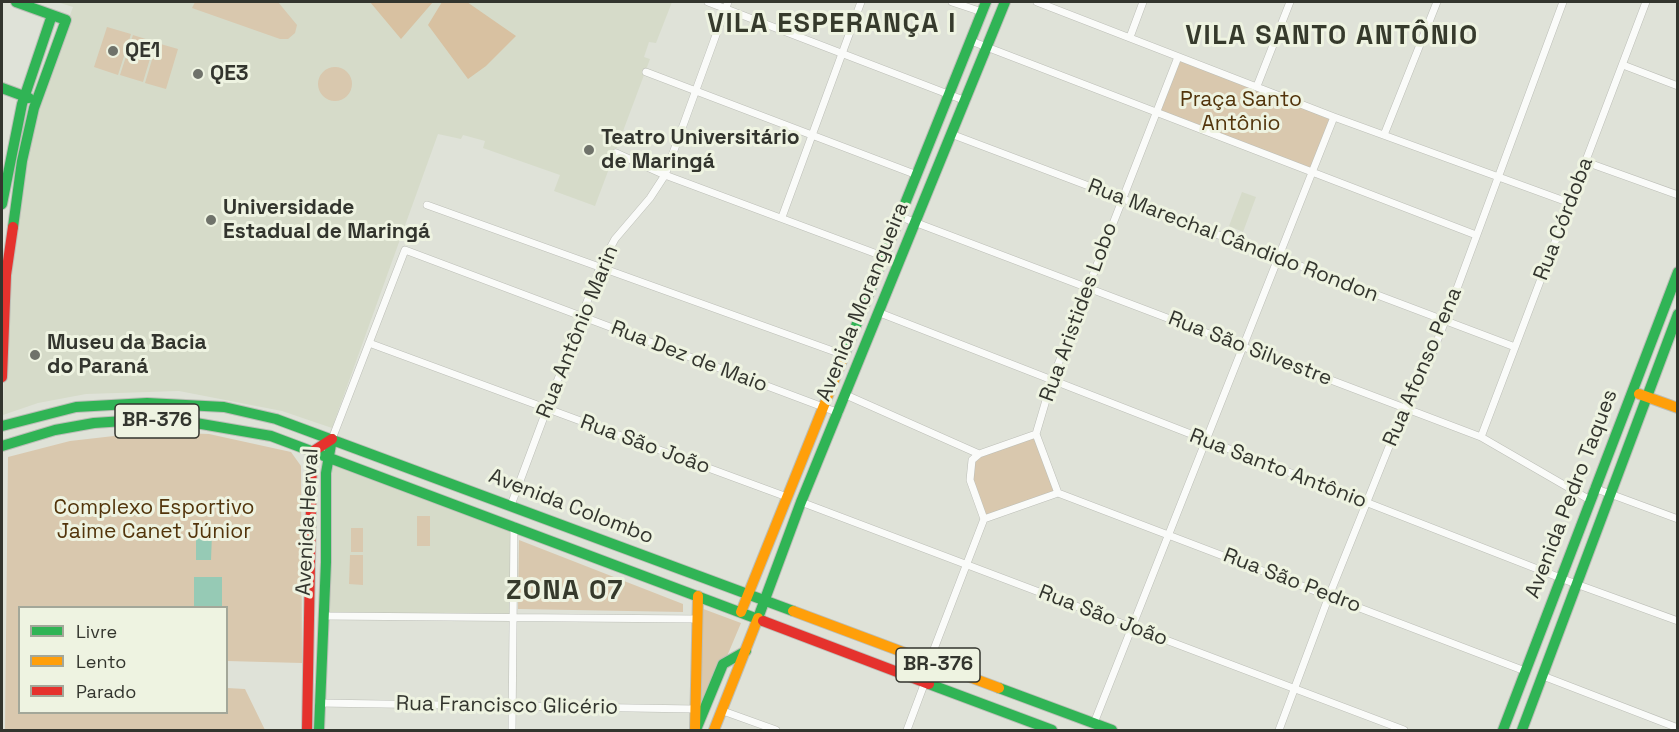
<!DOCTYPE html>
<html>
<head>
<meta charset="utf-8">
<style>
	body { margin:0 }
	#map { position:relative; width:1679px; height:732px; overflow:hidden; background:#dfe2d8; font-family:"Space Grotesk",sans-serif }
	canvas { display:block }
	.frame { position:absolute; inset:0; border:3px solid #33352e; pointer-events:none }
	.legend { position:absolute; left:18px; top:606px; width:210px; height:108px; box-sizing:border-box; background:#eef3e1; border:2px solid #a3a799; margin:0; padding:8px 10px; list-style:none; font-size:18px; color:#33352e }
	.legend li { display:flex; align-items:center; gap:12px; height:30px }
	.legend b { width:30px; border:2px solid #a3a799 }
</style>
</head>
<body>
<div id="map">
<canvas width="1679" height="732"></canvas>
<div class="frame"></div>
<ul class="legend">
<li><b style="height:8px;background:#30b455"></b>Livre</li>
<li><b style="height:8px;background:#ff9f0a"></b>Lento</li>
<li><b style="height:8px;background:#e5322d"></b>Parado</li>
</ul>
</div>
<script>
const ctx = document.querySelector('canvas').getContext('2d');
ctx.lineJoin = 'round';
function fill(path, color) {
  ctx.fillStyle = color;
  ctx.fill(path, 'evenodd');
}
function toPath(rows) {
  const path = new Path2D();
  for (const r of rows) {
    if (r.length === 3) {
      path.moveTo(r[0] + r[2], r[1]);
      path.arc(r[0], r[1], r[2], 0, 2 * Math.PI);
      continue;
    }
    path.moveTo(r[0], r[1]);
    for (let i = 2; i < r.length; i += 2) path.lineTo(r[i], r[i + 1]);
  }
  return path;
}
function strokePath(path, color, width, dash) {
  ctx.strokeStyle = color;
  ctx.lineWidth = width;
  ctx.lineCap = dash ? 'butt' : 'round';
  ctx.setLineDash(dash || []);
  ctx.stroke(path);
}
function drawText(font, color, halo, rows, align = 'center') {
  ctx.font = font + ' "Space Grotesk",sans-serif';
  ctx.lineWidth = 6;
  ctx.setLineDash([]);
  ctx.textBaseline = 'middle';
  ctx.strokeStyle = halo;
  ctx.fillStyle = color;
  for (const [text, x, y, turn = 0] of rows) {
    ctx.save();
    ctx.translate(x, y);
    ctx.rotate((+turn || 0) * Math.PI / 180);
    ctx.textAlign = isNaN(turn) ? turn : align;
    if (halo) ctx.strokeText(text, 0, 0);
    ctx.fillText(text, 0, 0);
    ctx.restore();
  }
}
fill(toPath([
	[57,2,672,2,656,43,649,42,644,57,650,59,595,206,554,191,560,175,483,148,485,141,463,135,461,139,438,134,332,428,282,411,179,391,86,394,38,403,3,415,5,336,18,195,38,102,73,7],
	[1242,192,1256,197,1243,232,1229,226],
	[327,456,514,526,513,617,328,616]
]), '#d6dbc9');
fill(toPath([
	[195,2,278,2,297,25,295,33,288,39,280,39,192,8],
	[107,27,131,34,118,75,94,67],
	[133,35,155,42,143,82,120,75],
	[157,43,178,49,166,89,145,83],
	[1178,57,1334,117,1313,172,1157,112],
	[335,84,17],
	[149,432,209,434,291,452,301,466,302,663,227,661,226,608,20,608,20,712,226,712,227,688,245,689,265,730,5,730,8,457,70,441],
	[1036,434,1058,493,984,519,970,480,972,460],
	[417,516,430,516,430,546,417,546],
	[351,528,363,528,363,552,351,552],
	[519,540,683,604,683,612,518,609],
	[350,555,363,555,363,585,349,584],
	[698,607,741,623,696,730]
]), '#d9c8ae');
fill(toPath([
	[370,2,433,2,401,39],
	[442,2,467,2,516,36,486,66,468,79,428,25]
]), '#d8c1a1');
fill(toPath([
	[196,534,212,534,211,560,196,560],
	[194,577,222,577,222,607,194,607]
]), '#96cab5');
const street = toPath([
	[708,2,966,101],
	[952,2,982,12],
	[1037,2,1334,117,1570,203],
	[1130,37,1143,2],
	[971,41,1476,235],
	[1623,65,1678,86],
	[646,72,917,175],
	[1257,86,1290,2],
	[951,134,1515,347],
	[1384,135,1437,2],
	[616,153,665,175,885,257],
	[1586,162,1678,195],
	[427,205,844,355],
	[782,217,861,2],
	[901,217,1481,437,1590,500],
	[880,313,1576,584,1678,621],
	[369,343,787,497],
	[846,395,979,454],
	[1036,434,1052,380,1178,57],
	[1036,434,1058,493,984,519,970,480,972,460,979,454,1036,434],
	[1481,437,1646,2],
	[332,439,405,250,839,413],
	[1594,488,1678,519],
	[1058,493,1525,671],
	[801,502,1404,730],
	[511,505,600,267,615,239,650,198,665,175,728,2],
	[324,616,698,619],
	[929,662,984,519],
	[1543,676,1678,728],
	[319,703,695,709],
	[723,711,776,730],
	[1094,723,1334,117],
	[512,730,514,526],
	[907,730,925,682],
	[1279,730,1329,596,1405,407,1423,377,1445,321,1563,2]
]);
const fast = toPath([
	[2,88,29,98],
	[2,204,22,104,52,15],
	[13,227,22,161,34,108,66,20,16,2],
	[843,358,986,2],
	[2,426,76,407,147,403,224,407,276,419,793,611],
	[2,446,55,430,94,423,139,420,184,421,271,436,763,621],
	[758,618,801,502,1005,2],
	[929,684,1052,730],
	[999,688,1112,730],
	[697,727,723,664,746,651],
	[319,730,326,562,326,473,332,439],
	[1503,730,1678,272],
	[1522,730,1678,314]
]);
const slow = toPath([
	[1639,394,1678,408],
	[793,611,999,688],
	[741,612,843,358],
	[695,730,698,596],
	[714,730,758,618]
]);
const jam = toPath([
	[2,377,6,275,13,227],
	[763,621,929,684],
	[307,730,312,452,332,439]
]);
strokePath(street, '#bcbeb7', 8);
strokePath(fast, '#bcbeb7', 12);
strokePath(slow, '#bcbeb7', 12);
strokePath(jam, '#bcbeb7', 12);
strokePath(street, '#fafbf9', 7);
strokePath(fast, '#30b455', 10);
strokePath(slow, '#ff9f0a', 10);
strokePath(jam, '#e5322d', 10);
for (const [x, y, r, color] of [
	[113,51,6,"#6f726a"],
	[198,74,6,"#6f726a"],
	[589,150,6,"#6f726a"],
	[211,220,6,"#6f726a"],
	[35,355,6,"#6f726a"]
]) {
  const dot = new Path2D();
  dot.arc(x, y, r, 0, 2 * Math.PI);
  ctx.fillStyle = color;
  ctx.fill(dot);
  strokePath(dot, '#eef3e1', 2);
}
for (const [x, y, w] of [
	[157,421,84],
	[938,665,84]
]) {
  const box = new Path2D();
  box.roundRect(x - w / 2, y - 17, w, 34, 4.5);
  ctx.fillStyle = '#eef3e1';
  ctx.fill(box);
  strokePath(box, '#33352e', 1.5);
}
drawText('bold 20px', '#33352e', null, [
	["BR-376",157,421],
	["BR-376",938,665]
]);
drawText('bold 21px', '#33352e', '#eef3e1', [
	["QE1",125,51],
	["QE3",210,74],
	["Teatro Universitário",601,138],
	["de Maringá",601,162],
	["Universidade",223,208],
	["Estadual de Maringá",223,232],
	["Museu da Bacia",47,343],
	["do Paraná",47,367]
], 'left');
drawText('21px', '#52340b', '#eef3e1', [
	["Praça Santo",1241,100],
	["Antônio",1241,124],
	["Complexo Esportivo",154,508],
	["Jaime Canet Júnior",154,532]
]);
drawText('21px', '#33352e', '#eef3e1', [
	["Rua Córdoba",1564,219,-69],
	["Rua Marechal Cândido Rondon",1233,241,21],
	["Avenida Morangueira",863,302,-68],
	["Rua Aristides Lobo",1079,312,-70],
	["Rua Antônio Marin",578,332,-68],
	["Rua São Silvestre",1250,349,21],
	["Rua Dez de Maio",689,357,21],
	["Rua Afonso Pena",1423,367,-67],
	["Rua São João",645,445,20],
	["Rua Santo Antônio",1278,469,21],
	["Avenida Pedro Taques",1572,494,-69],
	["Avenida Colombo",571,507,21],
	["Avenida Herval",308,522,-87],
	["Rua São Pedro",1292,581,21],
	["Rua São João",1103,616,21],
	["Rua Francisco Glicério",507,706,1]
]);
ctx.letterSpacing = '1.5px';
drawText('bold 27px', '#363a2c', '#eef3e1', [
	["VILA ESPERANÇA I",832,25],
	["VILA SANTO ANTÔNIO",1332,37],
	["ZONA 07",565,592]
]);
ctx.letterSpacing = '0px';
</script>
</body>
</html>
